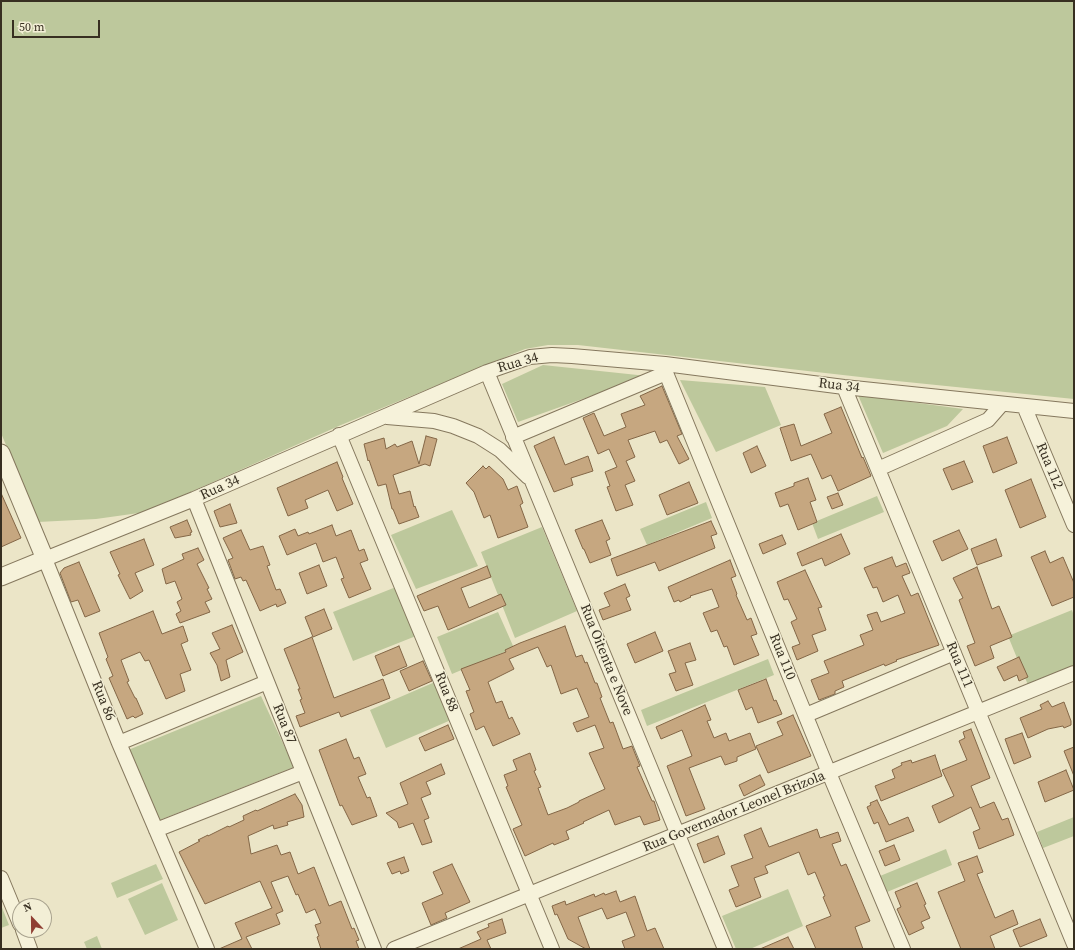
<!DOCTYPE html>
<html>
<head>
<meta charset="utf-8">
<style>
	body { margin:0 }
	#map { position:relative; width:1075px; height:950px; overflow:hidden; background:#ebe5c7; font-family:"Source Serif 4",serif }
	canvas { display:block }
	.frame { position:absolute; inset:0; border:2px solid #372f21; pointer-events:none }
	.north { position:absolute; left:12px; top:898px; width:40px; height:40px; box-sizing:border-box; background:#f3efd6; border:1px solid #a8a28e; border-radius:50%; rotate:338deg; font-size:11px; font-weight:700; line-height:16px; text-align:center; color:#372f21 }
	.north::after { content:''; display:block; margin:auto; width:14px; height:18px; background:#903f33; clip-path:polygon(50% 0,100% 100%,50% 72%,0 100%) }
	.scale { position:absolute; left:12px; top:20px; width:88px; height:18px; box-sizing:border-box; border:2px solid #372f21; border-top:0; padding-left:5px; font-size:12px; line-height:14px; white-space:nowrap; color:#372f21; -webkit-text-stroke:3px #f3efd6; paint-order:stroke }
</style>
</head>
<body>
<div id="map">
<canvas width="1075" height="950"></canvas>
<div class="frame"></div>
<div class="north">N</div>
<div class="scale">50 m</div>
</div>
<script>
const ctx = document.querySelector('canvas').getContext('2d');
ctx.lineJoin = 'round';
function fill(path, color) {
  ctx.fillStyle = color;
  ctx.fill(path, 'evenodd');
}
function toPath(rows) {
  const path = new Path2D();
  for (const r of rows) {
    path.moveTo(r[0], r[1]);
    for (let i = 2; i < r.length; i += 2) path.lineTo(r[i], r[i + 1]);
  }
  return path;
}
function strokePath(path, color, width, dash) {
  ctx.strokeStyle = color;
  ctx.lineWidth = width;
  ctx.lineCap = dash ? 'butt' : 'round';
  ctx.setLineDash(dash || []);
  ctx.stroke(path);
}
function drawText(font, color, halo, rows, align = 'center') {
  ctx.font = font + ' "Source Serif 4",serif';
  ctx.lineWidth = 3;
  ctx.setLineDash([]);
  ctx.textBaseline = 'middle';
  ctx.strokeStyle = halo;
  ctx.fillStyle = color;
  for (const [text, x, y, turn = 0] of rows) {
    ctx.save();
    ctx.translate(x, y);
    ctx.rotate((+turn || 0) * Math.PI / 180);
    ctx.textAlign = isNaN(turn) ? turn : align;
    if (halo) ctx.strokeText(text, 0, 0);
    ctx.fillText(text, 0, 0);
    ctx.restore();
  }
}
fill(toPath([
	[1,1,1074,1,1074,399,887,380,578,345,548,345,525,349,341,425,146,512,96,519,38,522,1,433],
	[543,365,647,376,518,422,502,384],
	[680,380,765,387,781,425,716,452],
	[858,395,963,409,947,426,883,453],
	[877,496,884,512,818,539,812,523],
	[706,502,712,518,647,545,640,529],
	[452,510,478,566,416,589,391,535],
	[542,527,577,611,515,638,481,552],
	[396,587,416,636,353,661,333,612],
	[1072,610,1074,616,1074,666,1028,685,1008,636],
	[498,612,514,648,452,674,437,637],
	[768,659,774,675,647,726,641,710],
	[435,682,451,720,386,748,370,710],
	[261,696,294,767,157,821,128,750],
	[1074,817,1074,836,1043,848,1037,832],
	[946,849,952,865,887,892,880,876],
	[156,864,163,879,117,898,111,883],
	[162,883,178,920,145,935,128,899],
	[788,889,803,926,750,949,736,949,722,916],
	[1,905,9,925,1,928],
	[97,936,102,949,87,949,84,942]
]), '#bdc89c');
const building = toPath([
	[662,386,682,434,677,436,689,459,679,464,667,440,660,443,655,431,628,440,635,457,626,461,635,481,625,485,633,505,616,511,607,487,610,486,605,472,617,467,609,449,598,454,583,418,594,413,604,436,626,427,621,414,645,405,640,396,662,386],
	[841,407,862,458,863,457,871,476,838,491,831,475,822,479,811,454,791,461,780,428,794,424,801,446,832,433,824,414,841,407],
	[426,436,437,439,430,466,425,464,393,475,399,494,410,491,414,507,415,506,419,517,399,524,393,509,392,509,386,484,378,486,369,460,368,461,364,444,384,438,386,449,395,444,397,447,412,441,419,464,426,436],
	[554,437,565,465,588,456,593,471,571,478,573,485,554,492,534,446,554,437],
	[1007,437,1017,463,993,473,983,446,1007,437],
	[757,446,766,466,751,473,743,453,757,446],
	[964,461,973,482,952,490,943,469,964,461],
	[337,462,343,477,342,478,353,504,337,511,328,490,305,500,308,508,288,516,277,488,337,462],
	[483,466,486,469,489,466,503,479,508,490,517,486,523,503,520,505,528,527,498,538,490,515,484,518,474,492,466,483,483,466],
	[808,478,816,500,810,502,817,522,798,530,788,504,780,507,775,493,794,486,794,483,808,478],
	[1031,479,1046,517,1020,528,1005,490,1031,479],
	[689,482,698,503,667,515,659,495,689,482],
	[1,493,21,538,1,547,1,493],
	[838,493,843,505,832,509,827,497,838,493],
	[230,504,237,523,220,527,214,511,230,504],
	[187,520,192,532,190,533,191,535,175,538,170,527,187,520],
	[602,520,610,539,606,541,611,555,590,563,584,549,583,549,575,530,602,520],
	[711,521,717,534,711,536,715,548,659,571,655,562,617,576,611,559,711,521],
	[332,525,336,536,351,530,359,551,364,549,368,560,360,563,371,589,349,598,341,579,344,578,336,557,323,562,316,543,287,555,279,536,295,529,298,536,308,532,309,534,332,525],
	[241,530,250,550,263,546,270,565,267,566,276,590,280,589,286,603,277,607,276,604,260,611,246,580,243,581,241,577,235,579,228,560,233,558,223,538,241,530],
	[959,530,968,549,942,561,933,541,959,530],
	[841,534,850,554,825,566,822,558,802,566,797,553,841,534],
	[782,535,786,544,763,554,759,544,782,535],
	[144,539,154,565,135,573,143,591,130,599,118,575,120,574,110,552,144,539],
	[996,539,1002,556,977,565,971,549,996,539],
	[198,548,204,560,197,564,209,588,207,589,212,599,205,602,210,612,180,623,176,614,181,611,177,602,182,599,175,581,166,584,162,569,184,559,182,554,198,548],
	[1045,551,1050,563,1063,557,1074,583,1074,597,1052,606,1031,557,1045,551],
	[892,557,896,567,906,563,910,573,902,576,911,596,918,593,939,645,896,660,897,661,885,666,884,664,842,681,844,687,835,691,835,694,819,700,811,680,829,673,824,661,864,645,860,635,873,630,867,615,877,612,881,622,905,613,898,595,883,602,877,587,873,588,864,568,892,557],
	[730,560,736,576,731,578,737,594,736,595,747,620,751,618,757,634,751,636,759,655,734,665,727,646,724,647,717,630,711,632,703,613,719,607,712,589,690,596,691,597,680,602,679,600,674,602,668,587,730,560],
	[79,562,100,611,85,617,78,600,71,602,60,573,64,568,79,562],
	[319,565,327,586,307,594,299,573,319,565],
	[487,566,491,577,461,588,469,608,501,594,506,605,448,630,438,606,424,611,417,596,487,566],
	[977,567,992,609,999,606,1012,637,990,646,994,658,975,666,967,646,975,643,959,600,963,598,953,578,977,567],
	[805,570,822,607,818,608,826,630,812,635,818,651,797,660,792,647,800,644,791,622,797,619,788,599,784,600,777,582,805,570],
	[625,584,630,596,626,598,631,610,603,620,599,610,610,606,604,593,625,584],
	[324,609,332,629,313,637,305,617,324,609],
	[153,611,162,634,183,626,188,641,181,644,191,670,180,674,185,691,166,699,149,660,145,661,140,652,121,660,129,681,127,682,135,698,136,698,143,714,135,718,133,716,127,719,109,678,113,676,106,659,108,657,99,633,153,611],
	[232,625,243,652,226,660,230,677,221,681,217,665,210,653,220,649,212,633,232,625],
	[565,626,576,657,582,655,585,663,587,662,595,683,597,683,602,697,600,698,610,723,613,722,623,749,632,746,640,766,637,767,652,801,654,801,660,820,644,825,640,816,615,825,609,810,583,822,584,823,566,831,569,839,554,845,553,843,525,856,513,829,522,825,506,787,508,786,504,775,517,770,513,760,530,753,536,770,534,771,541,787,538,788,548,815,567,808,579,802,579,801,605,789,589,753,604,748,595,725,577,732,573,723,589,717,577,688,561,694,551,665,547,667,538,647,509,659,514,669,488,682,496,703,502,701,509,719,512,717,520,734,493,746,484,726,476,730,470,714,474,712,466,691,470,690,461,669,506,652,505,650,520,643,565,626],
	[655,632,663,651,635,663,627,644,655,632],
	[312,637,334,698,383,679,390,698,341,717,339,712,300,727,296,716,305,713,300,700,302,699,298,689,300,689,284,649,312,637],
	[690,643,696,660,685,663,693,685,676,691,669,674,676,672,668,651,690,643],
	[399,646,407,666,383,676,375,656,399,646],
	[1019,657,1028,677,1019,681,1017,675,1004,681,997,667,1019,657],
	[423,661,432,681,409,691,400,671,423,661],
	[766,679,774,701,776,700,782,714,758,723,752,707,746,710,738,690,766,679],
	[1048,701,1052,707,1064,702,1071,721,1071,725,1064,728,1063,726,1048,729,1028,738,1020,718,1042,709,1040,705,1048,701],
	[705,705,711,720,707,721,714,738,726,733,729,741,750,733,756,749,737,757,737,761,725,765,721,756,689,768,705,809,686,816,667,766,692,756,682,730,661,739,656,727,705,705],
	[793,715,811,756,768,773,756,746,783,735,777,722,793,715],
	[448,725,454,739,425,751,419,738,448,725],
	[971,729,990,778,971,786,980,808,994,802,1002,820,1008,818,1014,835,979,849,973,832,980,829,971,807,939,823,932,806,954,796,942,770,967,760,959,741,965,738,963,732,971,729],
	[1022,733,1031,757,1014,764,1005,739,1022,733],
	[346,739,354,759,359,757,366,774,358,777,367,798,370,797,377,816,352,825,342,805,340,806,319,750,346,739],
	[1074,747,1074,776,1064,751,1074,747],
	[935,755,942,776,881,801,875,786,895,778,892,770,902,765,901,763,911,760,912,763,935,755],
	[441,764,445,774,426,782,431,794,421,798,429,818,424,820,432,842,422,845,413,823,399,828,397,822,386,813,408,804,400,783,441,764],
	[1066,770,1074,790,1045,802,1038,782,1066,770],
	[760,775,765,785,744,796,739,785,760,775],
	[295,794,302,805,304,817,287,822,288,825,274,829,273,825,248,836,251,854,277,845,281,855,290,852,298,874,314,867,329,906,341,901,352,929,354,928,359,940,356,941,359,949,321,949,317,937,319,936,315,925,321,923,315,909,306,913,298,894,296,895,288,876,271,882,283,911,276,914,280,924,246,937,252,949,219,949,242,939,235,923,272,908,260,881,205,904,179,852,200,841,198,840,208,835,208,836,228,826,229,827,244,820,243,816,256,810,257,811,295,794],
	[877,800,889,825,908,817,914,831,886,842,878,822,874,824,867,807,871,805,870,803,877,800],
	[761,828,769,847,817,829,820,838,838,832,841,841,832,844,841,866,846,864,870,921,855,927,863,949,816,949,806,926,831,916,823,897,825,896,815,872,808,875,799,852,765,866,768,873,754,878,761,897,736,907,729,890,739,886,731,866,753,858,744,835,761,828],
	[718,836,725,854,704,863,697,844,718,836],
	[894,845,900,860,885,866,879,851,894,845],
	[977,856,983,872,977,874,995,918,1013,910,1018,924,990,936,995,949,961,949,938,892,965,881,958,863,977,856],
	[404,857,409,871,401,874,400,871,392,874,387,863,404,857],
	[452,864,470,902,445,913,447,918,431,925,422,903,443,894,433,872,452,864],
	[917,883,926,904,924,905,930,918,921,922,924,928,909,935,897,909,901,907,895,892,917,883],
	[616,891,620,902,635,896,647,931,655,928,664,949,625,949,622,941,635,936,626,912,607,919,602,908,578,917,590,949,586,949,568,939,557,914,555,915,552,906,565,901,566,905,594,894,595,897,604,893,605,895,616,891],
	[502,919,506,933,487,940,491,949,458,949,481,939,477,932,489,927,488,924,502,919],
	[1040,919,1047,936,1020,947,1013,930,1040,919],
	[788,937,794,949,760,949,788,937]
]);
fill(building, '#c6a780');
strokePath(building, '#836646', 1);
const minor = toPath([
	[665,364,666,373,829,773,903,949],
	[487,372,725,949],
	[844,387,1074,944],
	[1024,406,1074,525],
	[387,417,434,421,453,426,478,436,500,450,528,477],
	[339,435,552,949],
	[513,437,666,373],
	[878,469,988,420,1002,404],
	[194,499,374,949],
	[806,715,954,653],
	[119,743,267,682],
	[156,830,303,772],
	[1,878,20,924],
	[23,930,30,949],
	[207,949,119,743,45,559,194,499,487,372,530,357,552,355,572,356,665,364,844,387,1074,411],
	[394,949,1074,673]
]);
const tertiary = toPath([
	[1,453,45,559,1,577]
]);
strokePath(minor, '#85785e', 16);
strokePath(tertiary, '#85785e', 19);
strokePath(minor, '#f6f2da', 14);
strokePath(tertiary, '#f6f2da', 17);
drawText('14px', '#372f21', '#f3efd6', [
	["Rua 34",518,363,-16],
	["Rua 34",839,386,7],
	["Rua 112",1049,466,67],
	["Rua 34",220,488,-24],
	["Rua 110",782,657,68],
	["Rua Oitenta e Nove",606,660,68],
	["Rua 111",959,665,67],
	["Rua 88",446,692,68],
	["Rua 86",103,701,68],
	["Rua 87",284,724,68],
	["Rua Governador Leonel Brizola",734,812,-22]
]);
</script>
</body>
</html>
